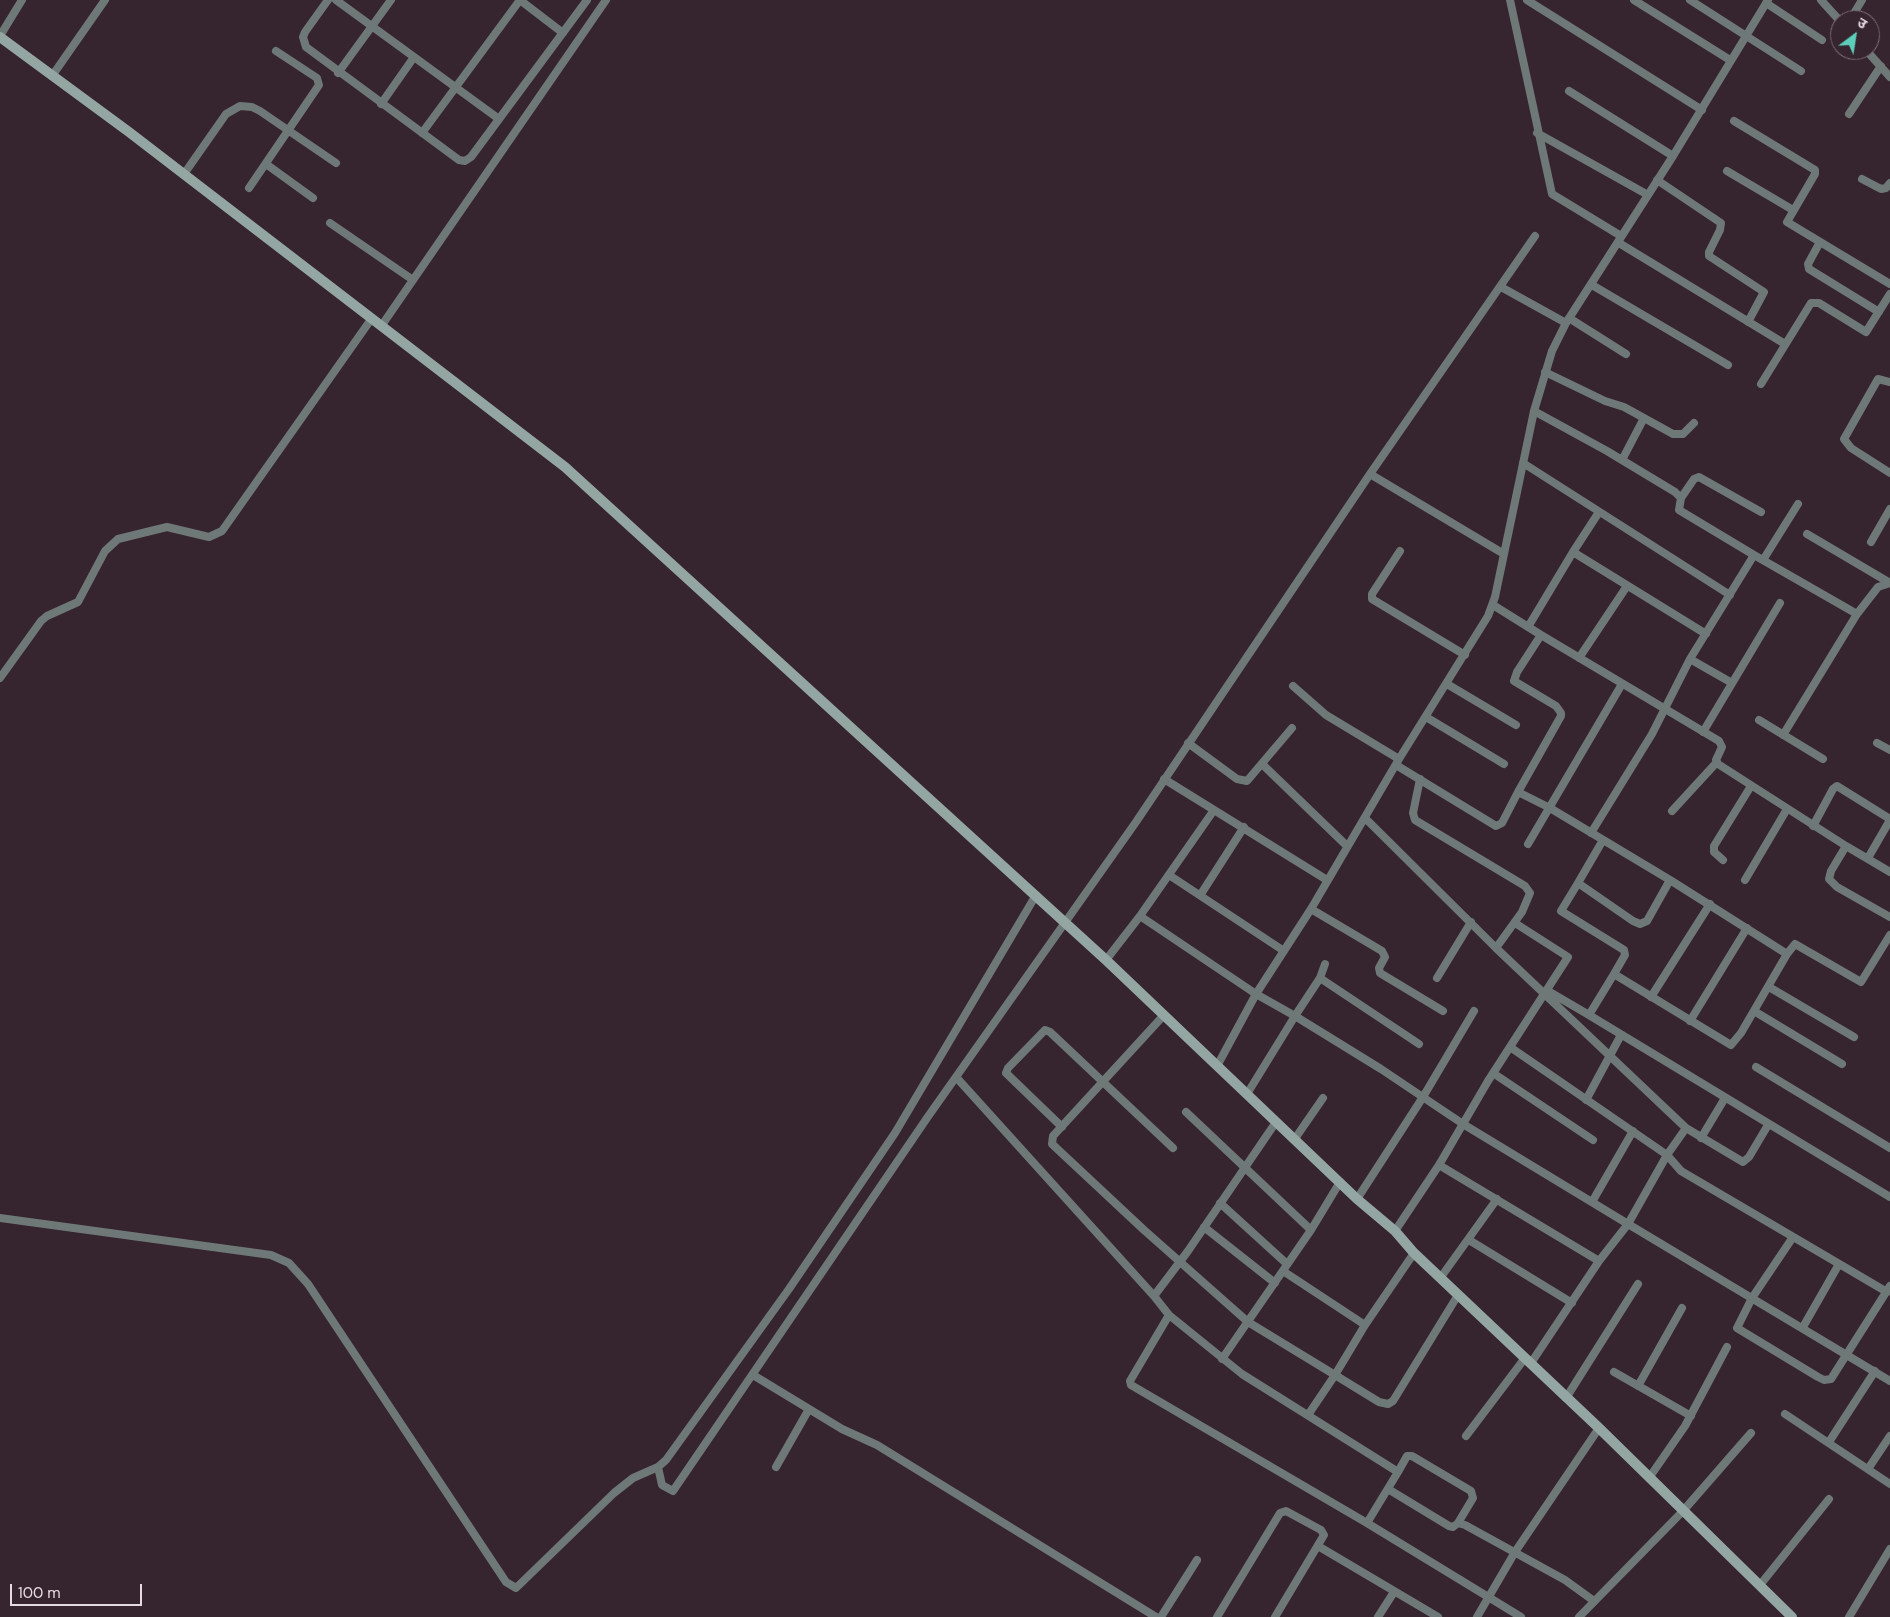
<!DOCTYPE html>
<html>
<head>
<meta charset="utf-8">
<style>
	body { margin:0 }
	#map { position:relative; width:1890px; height:1617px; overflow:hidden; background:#36242e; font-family:"DM Sans","Noto Sans Devanagari",sans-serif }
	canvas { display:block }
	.north { position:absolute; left:1830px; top:10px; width:50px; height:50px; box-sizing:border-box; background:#36242e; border:1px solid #7d6d76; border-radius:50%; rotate:31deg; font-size:14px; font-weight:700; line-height:20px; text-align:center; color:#e7dbe2 }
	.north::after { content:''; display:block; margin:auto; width:18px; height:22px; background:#5cceba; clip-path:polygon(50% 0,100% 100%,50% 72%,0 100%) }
	.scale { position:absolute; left:10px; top:1584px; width:132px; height:22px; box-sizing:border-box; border:2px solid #e7dbe2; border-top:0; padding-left:6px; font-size:15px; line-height:18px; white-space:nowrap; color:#e7dbe2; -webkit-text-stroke:4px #36242e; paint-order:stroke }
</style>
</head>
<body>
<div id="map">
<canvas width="1890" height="1617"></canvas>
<div class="north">उ</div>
<div class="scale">100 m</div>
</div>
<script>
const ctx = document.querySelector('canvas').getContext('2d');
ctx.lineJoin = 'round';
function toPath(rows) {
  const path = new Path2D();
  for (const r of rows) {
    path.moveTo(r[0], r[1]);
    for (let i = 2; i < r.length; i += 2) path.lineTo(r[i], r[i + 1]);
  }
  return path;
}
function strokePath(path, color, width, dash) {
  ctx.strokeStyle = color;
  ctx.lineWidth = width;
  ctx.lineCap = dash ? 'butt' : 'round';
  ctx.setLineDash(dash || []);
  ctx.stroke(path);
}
strokePath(toPath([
	[328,0,305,32,303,37,306,47,459,160,465,161,471,157,587,0],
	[336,0,499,119],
	[520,0,563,33],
	[1510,0,1552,194,1621,236],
	[1527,0,1702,110],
	[1634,0,1730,60],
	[1690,0,1801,71],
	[1821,0,1840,21],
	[1766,3,1822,40],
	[1850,20,1862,0],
	[0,36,22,0],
	[1866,50,1890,77],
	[338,73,391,0],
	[52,76,105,0],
	[1569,91,1673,156],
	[381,104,414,57],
	[1849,114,1881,66],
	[1734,121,1815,170,1815,174,1787,222,1890,284],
	[422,133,520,0],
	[1537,133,1648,195],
	[266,164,313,198],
	[1727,171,1793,210],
	[184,174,226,114,240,106,252,107,260,111,336,163],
	[1862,179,1881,189,1886,188,1890,183],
	[1657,180,1721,223,1720,230,1709,252,1709,256,1764,292,1748,322],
	[249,188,319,85,317,78,276,51],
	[330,223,413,280],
	[1820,242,1808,264,1809,269,1879,312],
	[1619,243,1785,344],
	[1592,285,1728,365],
	[1501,287,1566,323],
	[1569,318,1626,354],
	[382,325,606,0],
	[1545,372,1605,401,1624,407,1673,434,1683,434,1694,423],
	[1890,382,1878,379,1844,439,1851,448,1890,473],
	[1761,384,1811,303,1819,303,1866,332,1890,294],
	[1534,411,1607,451,1675,492,1681,498,1679,510,1754,555,1690,659,1652,734,1591,833],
	[1622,460,1644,418],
	[1523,463,1730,595],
	[1370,474,1504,554],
	[1681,498,1694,479,1699,477,1761,512],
	[1599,512,1573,552,1706,634],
	[1807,534,1890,583],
	[1871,542,1890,509],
	[1400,551,1372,594,1372,599,1465,655],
	[1754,555,1857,614,1878,587,1890,583],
	[1763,560,1798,504],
	[1493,605,1541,635],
	[1528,627,1573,552],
	[1579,658,1627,586],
	[1690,659,1732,683],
	[0,678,41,621,47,616,78,602,105,551,118,539,167,527,209,537,222,531,372,318],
	[1447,684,1516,725],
	[1293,686,1326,715,1399,759],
	[1426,717,1504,764],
	[1759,720,1823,759],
	[1703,732,1780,603],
	[1783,735,1857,614],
	[1188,743,1237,779,1247,781,1292,728],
	[1877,743,1890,750],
	[1262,764,1347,846],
	[1396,765,1496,826,1502,823,1518,792,1550,808,1670,880,1787,954,1741,1033,1731,1045,1614,974,1589,1015,1548,991],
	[1164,779,1327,880],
	[1420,779,1413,813,1415,820,1525,886,1530,893,1522,912,1496,948],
	[1518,792,1561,716,1561,713,1556,706,1514,681,1517,672,1541,635,1719,741,1722,747,1716,760,1718,764,1846,846],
	[1672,811,1717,762],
	[1813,826,1833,789,1837,786,1890,819],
	[1603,840,1578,883,1633,921,1640,924,1647,921,1670,880],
	[1528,844,1622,684],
	[1868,858,1890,820],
	[1723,860,1714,852,1714,846,1751,786],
	[1890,872,1846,846,1831,871,1829,879,1837,887,1890,917],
	[1169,875,1284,951],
	[1745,880,1787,809],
	[1578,883,1561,911,1624,950,1625,955,1614,974],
	[1201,894,1244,827],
	[1311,909,1382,951,1385,957,1379,968,1380,973,1443,1011],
	[1140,916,1256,994,1295,1016,1320,978,1325,964],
	[1787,954,1795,944,1861,982,1890,935],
	[1106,960,1140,916,1214,810],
	[1320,978,1419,1044],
	[1437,978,1471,922],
	[1769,987,1854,1037],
	[1651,997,1710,904],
	[1754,1011,1842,1064],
	[1164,1015,1053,1136,1052,1144,1144,1230,1248,1322,1335,1375,1365,1325,1283,1271],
	[1589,1015,1890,1197],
	[1690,1021,1747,928],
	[1510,1047,1667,1155,1681,1171,1887,1292],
	[1217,1066,1256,994,1311,909,1399,759,1488,616,1495,597,1534,411,1552,351,1566,323,1673,156,1768,0],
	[1756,1067,1890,1148],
	[1493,1073,1593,1140],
	[956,1077,1154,1296,1188,1251,1276,1122],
	[1247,1094,1295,1016,1381,1069,1463,1124,1628,1224,1667,1155,1686,1128,1496,948,1365,818],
	[1586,1100,1621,1035],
	[1186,1112,1311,1230],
	[1062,1127,1006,1073,1008,1068,1045,1030,1050,1032,1173,1148],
	[1686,1128,1743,1162,1749,1157,1768,1125],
	[1701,1138,1725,1098],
	[1294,1140,1323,1098],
	[1439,1165,1599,1261],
	[1357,1199,1423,1097,1474,1011],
	[1592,1202,1633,1131],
	[1220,1203,1287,1264],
	[0,1218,271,1255,289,1263,308,1284,506,1582,516,1588,614,1493,633,1478,658,1467,666,1460,789,1289,895,1133,1036,895],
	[1204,1227,1275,1283],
	[1395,1231,1439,1165,1488,1081,1568,957,1515,923],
	[1793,1237,1752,1298,1737,1328,1818,1377,1824,1380,1831,1379,1890,1286],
	[1469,1240,1572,1303],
	[1441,1277,1497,1199],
	[1154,1296,1169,1315,1242,1374,1398,1472,1367,1523,1521,1617],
	[1169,1315,1130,1381,1131,1385,1367,1523],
	[1365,1325,1414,1253],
	[1803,1327,1839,1264],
	[1222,1359,1311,1230,1340,1182],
	[1531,1363,1599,1261,1628,1224,1890,1381],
	[1614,1372,1691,1416],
	[753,1375,842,1429,877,1445,1156,1617],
	[1638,1386,1682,1308],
	[1566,1398,1638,1284],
	[1785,1414,1890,1484],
	[1308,1415,1335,1375,1379,1402,1388,1404,1393,1401,1458,1295],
	[1466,1436,1525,1358],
	[1829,1442,1875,1371],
	[658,1467,662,1485,673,1491,927,1118,1136,822,1370,474,1535,236],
	[776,1467,809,1409],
	[1868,1469,1890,1436],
	[1398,1472,1407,1456,1412,1456,1471,1491,1473,1498,1458,1523],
	[1649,1478,1685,1426,1727,1347],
	[1388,1489,1449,1526,1453,1527,1458,1523,1465,1525,1565,1580,1594,1601],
	[1318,1546,1438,1617],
	[1760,1585,1829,1499],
	[1161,1617,1197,1560],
	[1217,1617,1280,1513,1286,1511,1321,1530,1324,1535,1275,1617],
	[1378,1617,1394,1592],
	[1477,1617,1515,1552,1599,1428],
	[1579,1617,1683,1511,1751,1433],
	[1849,1617,1890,1549]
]), '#6e7977', 8);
strokePath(toPath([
	[0,37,129,132,565,467,1106,960,1357,1199,1395,1231,1414,1253,1599,1428,1792,1617]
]), '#94a6a2', 10);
</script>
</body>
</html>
